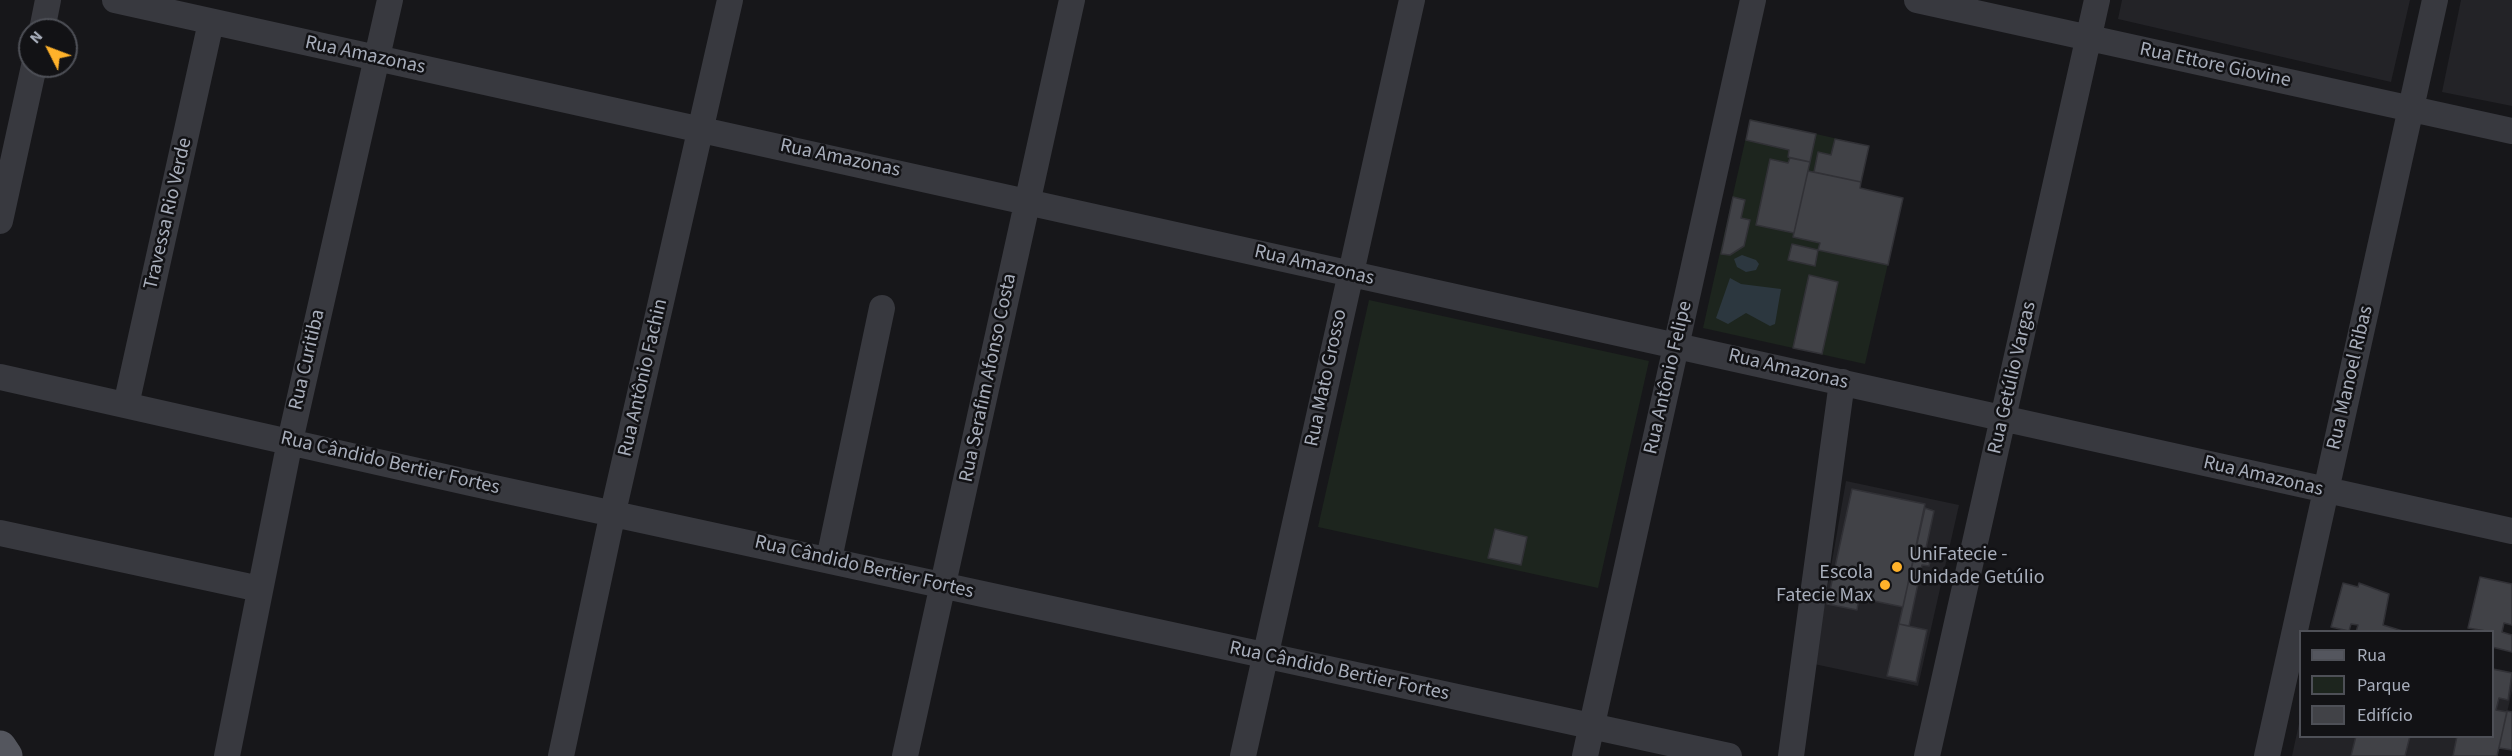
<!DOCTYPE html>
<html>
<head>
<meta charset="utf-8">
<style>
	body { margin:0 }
	#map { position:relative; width:2512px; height:756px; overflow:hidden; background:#17171a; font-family:"Source Sans 3",sans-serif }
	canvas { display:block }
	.legend { position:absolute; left:2299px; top:630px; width:195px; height:108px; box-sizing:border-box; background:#121215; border:2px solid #4e5057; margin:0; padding:8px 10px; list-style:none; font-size:18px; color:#a8aebb }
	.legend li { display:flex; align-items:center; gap:12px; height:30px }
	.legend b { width:30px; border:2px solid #4e5057 }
	.north { position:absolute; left:18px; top:18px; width:60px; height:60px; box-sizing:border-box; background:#121215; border:2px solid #4e5057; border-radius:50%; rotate:312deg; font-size:16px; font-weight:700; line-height:24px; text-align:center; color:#a8aebb }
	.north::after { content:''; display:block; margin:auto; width:21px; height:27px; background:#ffb22a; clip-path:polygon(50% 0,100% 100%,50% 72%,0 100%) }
</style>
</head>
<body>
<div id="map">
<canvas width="2512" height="756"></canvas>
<ul class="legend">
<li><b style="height:8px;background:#54565e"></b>Rua</li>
<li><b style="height:16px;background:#1d251e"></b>Parque</li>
<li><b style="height:16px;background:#414247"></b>Edifício</li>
</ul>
<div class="north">N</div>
</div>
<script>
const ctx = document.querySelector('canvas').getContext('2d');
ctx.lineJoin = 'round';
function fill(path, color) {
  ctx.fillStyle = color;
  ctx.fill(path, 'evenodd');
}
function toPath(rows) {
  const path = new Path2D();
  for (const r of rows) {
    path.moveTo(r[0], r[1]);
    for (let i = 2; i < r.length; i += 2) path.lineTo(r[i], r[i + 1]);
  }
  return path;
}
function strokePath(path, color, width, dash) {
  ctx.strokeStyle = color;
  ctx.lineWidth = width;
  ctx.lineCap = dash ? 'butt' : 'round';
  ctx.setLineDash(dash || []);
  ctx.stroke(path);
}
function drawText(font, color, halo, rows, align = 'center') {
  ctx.font = font + ' "Source Sans 3",sans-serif';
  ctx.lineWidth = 5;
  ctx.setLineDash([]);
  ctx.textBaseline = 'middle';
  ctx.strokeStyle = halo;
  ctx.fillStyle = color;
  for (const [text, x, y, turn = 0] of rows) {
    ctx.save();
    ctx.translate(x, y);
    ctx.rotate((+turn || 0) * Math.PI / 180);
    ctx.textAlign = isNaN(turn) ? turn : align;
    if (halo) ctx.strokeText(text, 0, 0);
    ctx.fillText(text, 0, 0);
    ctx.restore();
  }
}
fill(toPath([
	[2122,0,2410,0,2391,82,2118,19],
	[2461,0,2512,0,2512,106,2442,92],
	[1846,481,1959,505,1918,686,1814,664],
	[2493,668,2512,672,2512,691,2497,756,2292,756,2300,719,2300,736,2492,736]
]), '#232327');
fill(toPath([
	[1750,119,1869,146,1860,188,1903,198,1865,364,1703,328],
	[1369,300,1649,361,1598,588,1318,527]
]), '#1d251e');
fill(toPath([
	[1742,255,1756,260,1759,264,1756,270,1746,272,1737,267,1734,259],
	[1730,278,1741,284,1781,289,1775,324,1770,326,1746,313,1728,324,1716,318]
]), '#2c373f');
const building = toPath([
	[1750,120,1816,134,1810,162,1788,157,1789,150,1746,140,1750,120],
	[1835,139,1869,146,1861,182,1814,172,1818,152,1831,155,1835,139],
	[1790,158,1810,162,1794,233,1756,225,1770,159,1788,163,1790,158],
	[1808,171,1861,182,1860,188,1903,198,1888,265,1818,250,1820,243,1793,237,1808,171],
	[1733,197,1745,200,1741,218,1750,220,1744,246,1730,255,1721,254,1733,197],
	[1792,244,1818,250,1815,266,1788,260,1792,244],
	[1809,275,1838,282,1822,354,1793,348,1809,275],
	[1852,489,1925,504,1903,607,1859,598,1857,610,1827,604,1852,489],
	[1925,508,1934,511,1926,548,1933,549,1929,566,1922,565,1909,626,1899,624,1925,508],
	[1495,529,1527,537,1521,565,1488,558,1495,529],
	[2480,577,2512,584,2512,625,2504,623,2502,632,2512,635,2512,652,2492,647,2492,632,2468,628,2480,577],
	[2343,583,2358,587,2359,583,2389,594,2383,625,2406,632,2356,632,2358,625,2351,624,2349,631,2331,627,2343,583],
	[1899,624,1927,630,1916,682,1887,676,1899,624],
	[2492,669,2512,673,2508,700,2499,698,2496,710,2507,712,2497,756,2453,756,2457,736,2492,736,2492,669],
	[2507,711,2512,712,2512,750,2499,748,2507,711],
	[2356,736,2410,736,2405,756,2351,756,2356,736]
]);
fill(building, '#414247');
strokePath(building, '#313136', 1.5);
strokePath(toPath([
	[115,0,2512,531],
	[1917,0,2512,131],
	[42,30,48,0],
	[0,221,34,66],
	[0,377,471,483,1729,756],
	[126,405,211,22],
	[0,533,260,589],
	[829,559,882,308],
	[227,756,290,441,390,0],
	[561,756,613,512,730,0],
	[905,756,1072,0],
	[1243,756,1412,0],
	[1585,756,1753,0],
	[1791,756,1842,382],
	[1927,756,2097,0],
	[2267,756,2435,0]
]), '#38393f', 26);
strokePath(toPath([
	[0,747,6,756]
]), '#54565e', 33);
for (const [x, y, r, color] of [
	[1897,567,6,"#ffb22a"],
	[1885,585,6,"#ffb22a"]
]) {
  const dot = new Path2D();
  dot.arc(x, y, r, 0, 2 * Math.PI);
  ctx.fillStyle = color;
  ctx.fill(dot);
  strokePath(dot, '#121215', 2);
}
drawText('20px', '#a8aebb', '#121215', [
	["Rua Amazonas",365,56,12],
	["Rua Ettore Giovine",2215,66,12],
	["Rua Amazonas",840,159,12],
	["Travessa Rio Verde",169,214,-77],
	["Rua Amazonas",1314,266,13],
	["Rua Curitiba",308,360,-77],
	["Rua Amazonas",1788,370,13],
	["Rua Antônio Fachin",644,378,-77],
	["Rua Serafim Afonso Costa",989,378,-78],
	["Rua Mato Grosso",1327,378,-78],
	["Rua Antônio Felipe",1669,378,-77],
	["Rua Getúlio Vargas",2013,378,-77],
	["Rua Manoel Ribas",2351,378,-77],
	["Rua Cândido Bertier Fortes",390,464,13],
	["Rua Amazonas",2263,477,13],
	["Rua Cândido Bertier Fortes",864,568,13],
	["Rua Cândido Bertier Fortes",1339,672,12]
]);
drawText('20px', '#a8aebb', '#121215', [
	["UniFatecie -",1909,556],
	["Unidade Getúlio",1909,579],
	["Escola",1873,574,"right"],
	["Fatecie Max",1873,597,"right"]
], 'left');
</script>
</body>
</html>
